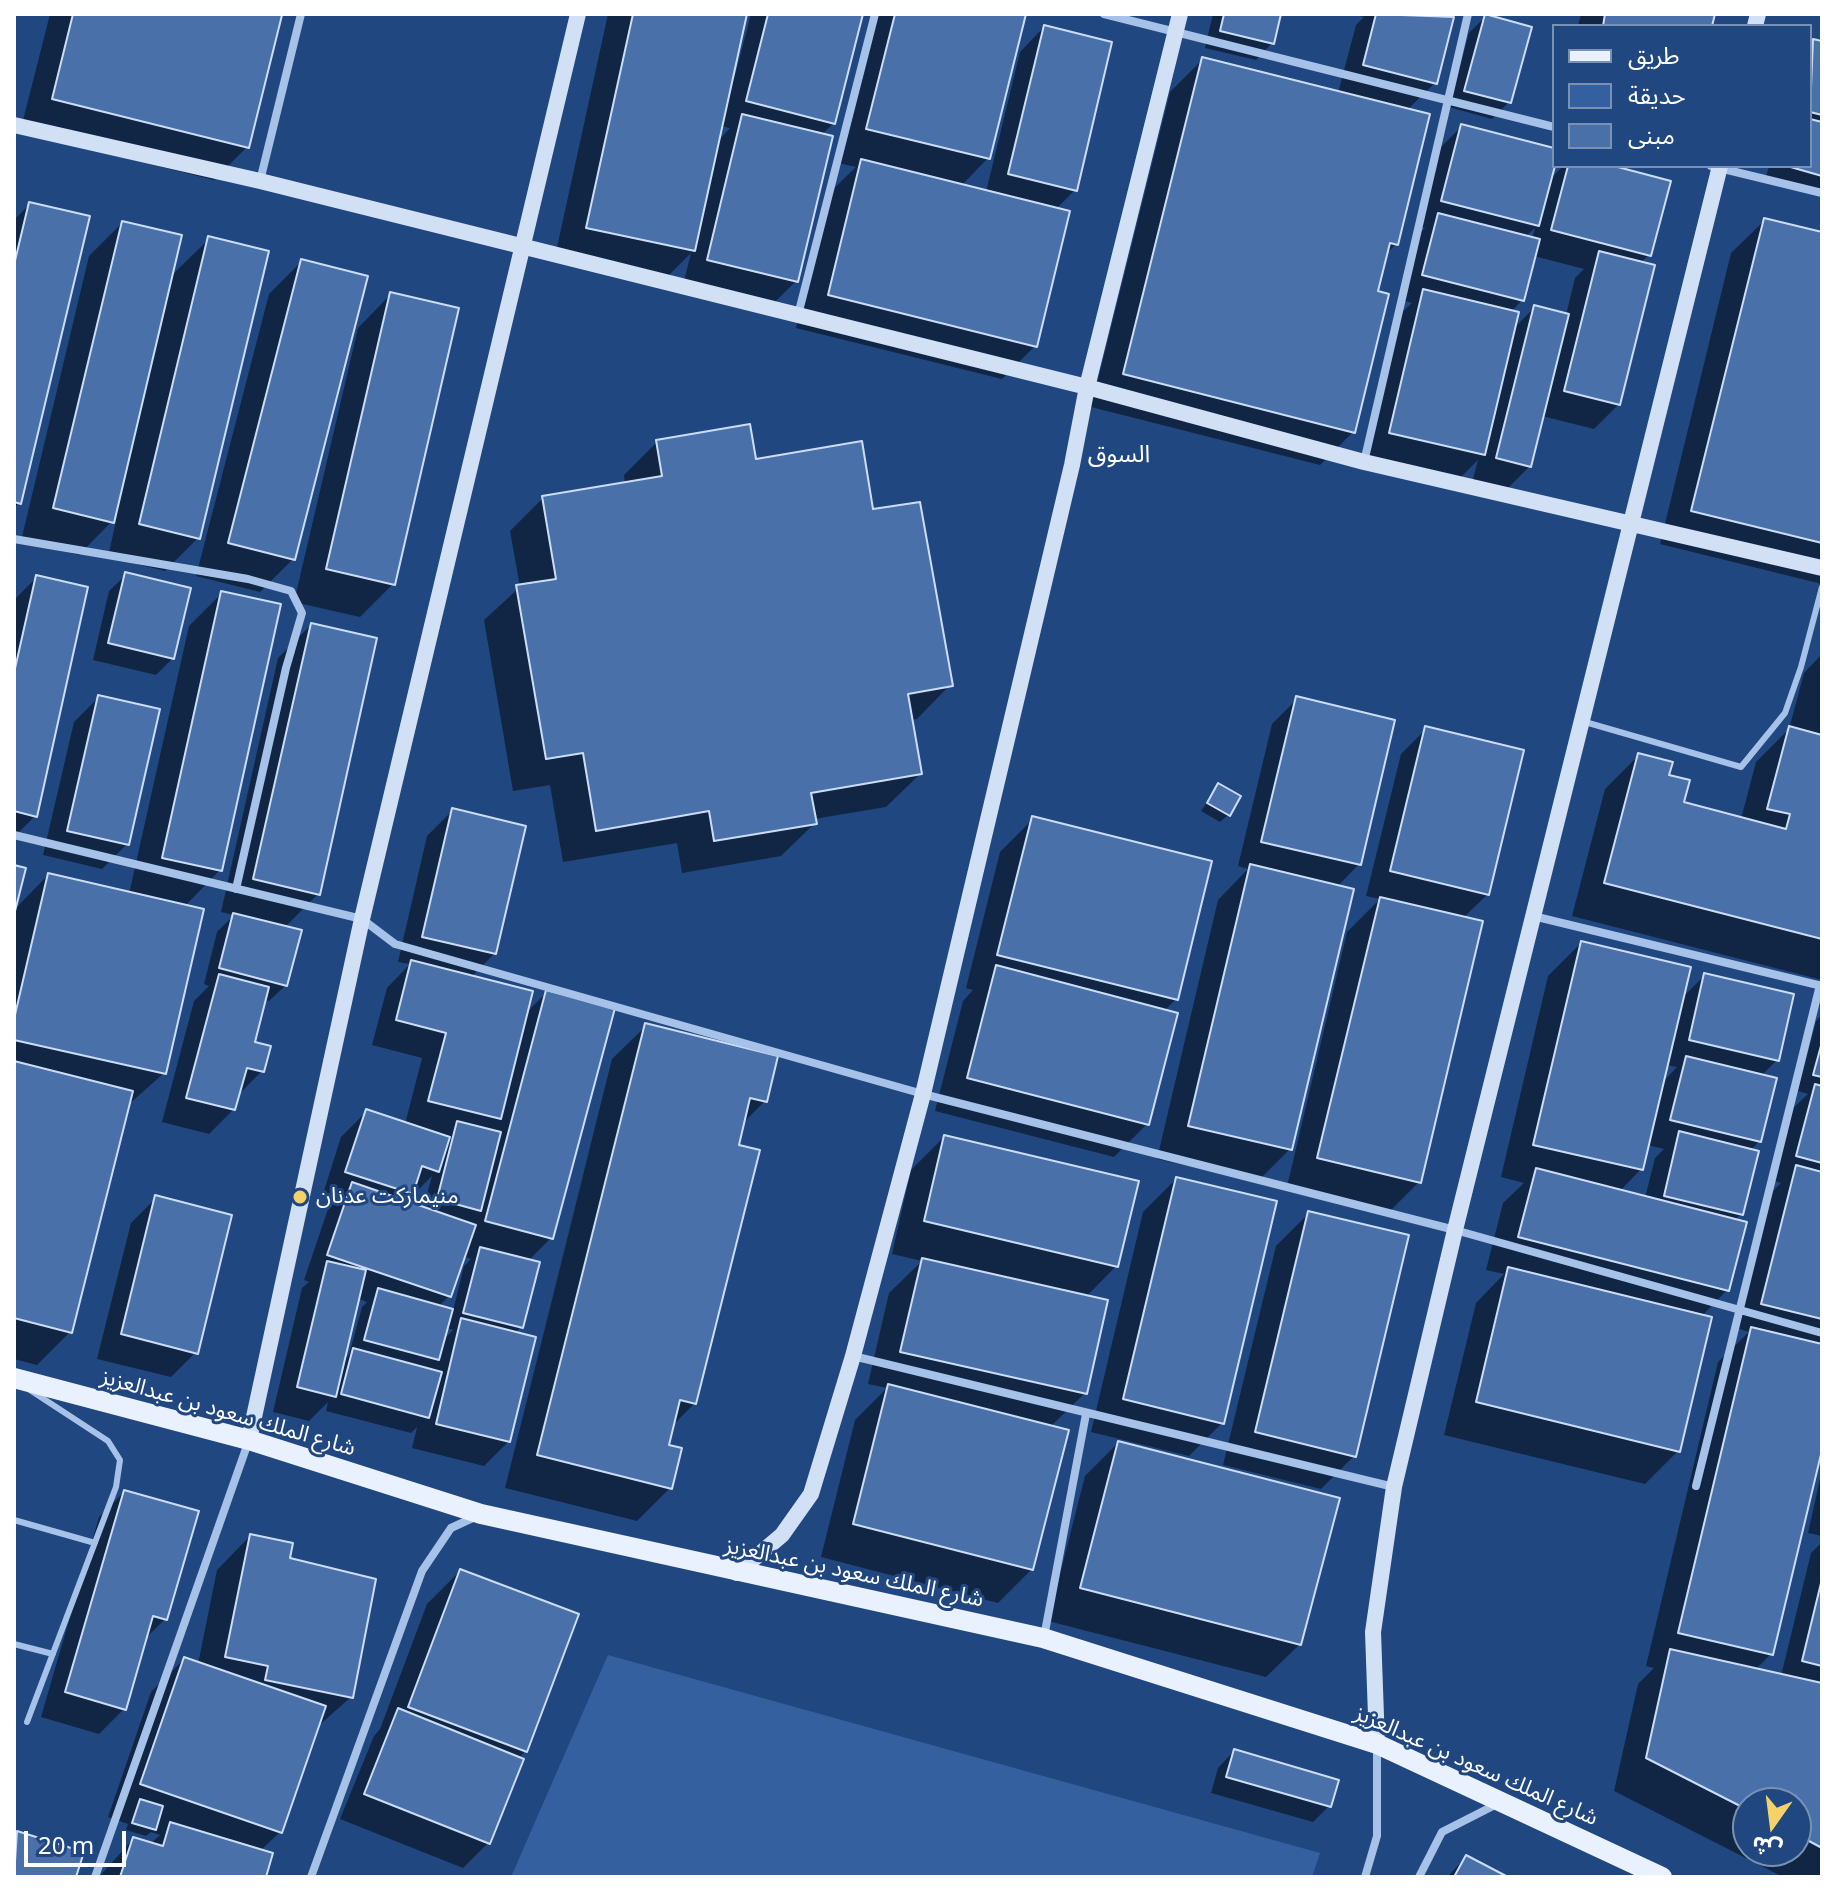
<!DOCTYPE html>
<html>
<head>
<meta charset="utf-8">
<style>
	body { margin:0 }
	#map { position:relative; width:1836px; height:1891px; overflow:hidden; background:#214781; font-family:"Noto Sans","Noto Sans Arabic",sans-serif }
	canvas { display:block }
	.frame { position:absolute; inset:0; border:16px solid #fff; pointer-events:none }
	.legend { position:absolute; left:1552px; top:24px; width:260px; height:144px; box-sizing:border-box; background:#214781; border:2px solid #7a91b3; margin:0; padding:10px 14px; list-style:none; font-size:24px; color:#fff }
	.legend li { display:flex; align-items:center; gap:16px; height:40px }
	.legend b { width:40px; border:2px solid #7a91b3 }
	.north { position:absolute; left:1732px; top:1787px; width:80px; height:80px; box-sizing:border-box; background:#214781; border:2px solid #7a91b3; border-radius:50%; rotate:194deg; font-size:22px; font-weight:700; line-height:32px; text-align:center; color:#fff }
	.north::after { content:''; display:block; margin:auto; width:28px; height:36px; background:#f4d269; clip-path:polygon(50% 0,100% 100%,50% 72%,0 100%) }
	.scale { position:absolute; left:24px; top:1831px; width:102px; height:36px; box-sizing:border-box; border:4px solid #fff; border-top:0; padding-left:10px; font-size:24px; line-height:28px; white-space:nowrap; color:#fff; -webkit-text-stroke:6px #214781; paint-order:stroke }
</style>
</head>
<body>
<div id="map">
<canvas width="1836" height="1891"></canvas>
<div class="frame"></div>
<ul class="legend">
<li><b style="height:10px;background:#eaf1fe"></b>طريق</li>
<li><b style="height:22px;background:#35609f"></b>حديقة</li>
<li><b style="height:22px;background:#4a70aa"></b>مبنى</li>
</ul>
<div class="north">ش</div>
<div class="scale">20 m</div>
</div>
<script>
const ctx = document.querySelector('canvas').getContext('2d');
ctx.lineJoin = 'round';
function fill(path, color) {
  ctx.fillStyle = color;
  ctx.fill(path, 'evenodd');
}
function toPath(rows) {
  const path = new Path2D();
  for (const r of rows) {
    path.moveTo(r[0], r[1]);
    for (let i = 2; i < r.length; i += 2) path.lineTo(r[i], r[i + 1]);
  }
  return path;
}
function strokePath(path, color, width, dash) {
  ctx.strokeStyle = color;
  ctx.lineWidth = width;
  ctx.lineCap = dash ? 'butt' : 'round';
  ctx.setLineDash(dash || []);
  ctx.stroke(path);
}
function drawText(font, color, halo, rows, align = 'center') {
  ctx.font = font + ' "Noto Sans","Noto Sans Arabic",sans-serif';
  ctx.lineWidth = 6;
  ctx.setLineDash([]);
  ctx.textBaseline = 'middle';
  ctx.strokeStyle = halo;
  ctx.fillStyle = color;
  for (const [text, x, y, turn = 0] of rows) {
    ctx.save();
    ctx.translate(x, y);
    ctx.rotate((+turn || 0) * Math.PI / 180);
    ctx.textAlign = isNaN(turn) ? turn : align;
    if (halo) ctx.strokeText(text, 0, 0);
    ctx.fillText(text, 0, 0);
    ctx.restore();
  }
}
fill(toPath([
	[608,1655,1320,1853,1312,1877,511,1877]
]), '#35609f');
fill(toPath([
	[50,14,279,17,247,147,214,180,20,132],
	[608,14,745,14,731,78,734,79,751,14,861,14,834,123,821,135,796,281,771,306,683,285,691,253,660,284,554,261],
	[720,126,730,128,717,142],
	[874,14,1024,14,988,158,961,186,986,192,1020,52,1044,27,1075,190,1055,210,1035,346,1002,379,796,328,828,194,856,167,834,162],
	[1213,14,1279,14,1272,43,1256,60,1205,48],
	[1352,14,1450,14,1435,83,1407,110,1396,244,1385,255,1375,293,1353,432,1320,465,1091,407,1170,92,1203,59,1338,93,1356,25,1364,17],
	[1581,14,1713,14,1710,26,1578,26],
	[1486,16,1509,102,1492,119,1449,107,1469,33],
	[1814,41,1822,43,1822,196,1765,180,1769,166,1810,166,1810,45],
	[1461,127,1549,180,1563,166,1606,166,1649,255,1640,263,1619,404,1594,429,1542,416,1530,466,1505,491,1472,483,1478,460,1459,479,1366,458,1398,316,1412,303,1398,299,1413,240,1425,228,1417,226,1436,152],
	[1535,228,1532,239,1525,237],
	[1534,256,1584,269,1575,278,1566,315,1534,308,1513,329,1511,312,1522,300],
	[30,204,19,503,14,508,14,220],
	[1765,220,1822,234,1822,584,1660,544,1731,253],
	[122,223,170,277,209,239,199,537,165,571,108,557,117,516,79,555,21,541,89,256],
	[302,261,293,559,260,592,196,576,269,294],
	[391,294,393,584,360,617,294,602,358,328],
	[657,442,754,461,871,512,950,685,917,719,910,720,920,774,886,807,814,819,815,823,781,856,682,873,677,843,563,862,550,785,513,791,484,620,520,587,510,531,543,498,625,485,624,475],
	[126,575,173,658,156,675,93,660,109,591],
	[37,577,35,816,14,837,14,600],
	[222,593,220,870,184,907,164,1073,128,1105,70,1332,37,1365,14,1359,14,910,48,875,129,894,189,626],
	[311,625,318,894,284,928,286,985,269,1001,264,1000,252,1043,262,1071,237,1096,234,1109,209,1134,162,1122,194,1001,209,986,204,984,217,932,234,915,221,912,278,658],
	[1822,654,1822,980,1572,916,1605,789,1638,756,1667,776,1681,804,1741,819,1756,762,1789,729,1804,673],
	[99,697,127,844,102,869,43,855,74,722],
	[1297,699,1359,864,1337,887,1290,1149,1257,1182,1157,1159,1218,900,1248,869,1238,866,1272,724],
	[1426,729,1488,894,1463,918,1419,1182,1386,1215,1286,1191,1347,932,1380,899,1366,896,1401,754],
	[1218,786,1228,815,1220,822,1201,811],
	[452,811,495,953,470,978,525,1014,547,992,551,1238,528,1261,521,1327,515,1333,509,1441,484,1466,412,1448,417,1427,411,1433,326,1411,328,1402,309,1421,273,1412,302,1288,309,1282,304,1280,328,1209,336,1201,322,1197,341,1137,366,1112,405,1124,422,1058,372,1045,387,988,410,964,398,962,427,836],
	[432,1176,423,1209,403,1202,412,1196],
	[463,1256,471,1259,464,1266,453,1311,438,1307,449,1296],
	[357,1298,367,1302,362,1307,349,1355,342,1361],
	[446,1328,453,1330,443,1340],
	[1033,819,1176,999,1164,1011,1147,1124,1114,1157,935,1111,963,1001,973,990,966,988,1000,852],
	[1581,943,1681,999,1705,975,1777,1060,1761,1076,1759,1141,1750,1151,1741,1214,1734,1221,1727,1290,1701,1317,1678,1451,1645,1484,1444,1435,1476,1303,1504,1274,1486,1270,1503,1203,1524,1183,1501,1177,1548,976],
	[1666,1065,1677,1067,1662,1083],
	[1647,1145,1664,1149,1655,1158,1645,1198,1620,1191,1641,1169],
	[1822,1015,1822,1442,1771,1654,1755,1670,1781,1676,1811,1553,1822,1542,1822,1875,1783,1877,1614,1791,1638,1684,1654,1668,1646,1666,1718,1362,1749,1332,1737,1328,1771,1193,1781,1183,1772,1180,1790,1111,1808,1094,1798,1091,1816,1021],
	[1748,1803,1796,1803,1796,1851,1748,1851],
	[646,1026,765,1101,742,1124,695,1403,671,1427,666,1446,670,1488,637,1521,505,1488,612,1059],
	[944,1137,1116,1266,1086,1297,1085,1393,1050,1427,1032,1569,998,1603,821,1557,855,1420,887,1388,868,1384,889,1293,922,1261,892,1254,911,1170],
	[1176,1179,1222,1423,1189,1456,1091,1432,1143,1212],
	[156,1198,196,1352,171,1377,97,1359,131,1223],
	[1309,1213,1354,1456,1321,1489,1223,1465,1276,1246],
	[1118,1443,1300,1644,1266,1677,1048,1621,1085,1476],
	[1822,1470,1822,1536,1808,1533],
	[124,1492,165,1619,144,1640,124,1709,99,1734,41,1717,99,1517],
	[250,1536,288,1559,351,1697,315,1729,280,1832,260,1851,264,1877,99,1877,133,1839,150,1844,160,1835,151,1832,146,1836,126,1830,128,1824,108,1817,151,1692,184,1659,198,1664,217,1570],
	[460,1571,525,1751,518,1759,488,1843,463,1868,340,1819,374,1736,380,1729,427,1604],
	[1234,1751,1329,1806,1313,1822,1211,1793,1218,1768],
	[18,1833,74,1877,14,1877,14,1837],
	[1466,1857,1504,1877,1447,1877]
]), '#0007');
const building = toPath([
	[73,14,282,15,249,148,52,99,73,14],
	[633,14,747,14,695,251,586,228,633,14],
	[768,14,863,14,835,124,746,101,768,14],
	[895,14,1026,14,990,159,866,129,895,14],
	[1224,14,1281,14,1274,44,1220,31,1224,14],
	[1376,14,1454,17,1437,84,1363,65,1376,14],
	[1485,14,1532,27,1511,103,1464,91,1485,14],
	[1605,14,1715,14,1712,26,1603,26,1605,14],
	[1044,25,1112,42,1077,191,1008,174,1044,25],
	[1813,39,1822,41,1822,115,1810,112,1813,39],
	[1202,57,1430,114,1398,245,1390,243,1378,291,1389,294,1355,433,1123,374,1202,57],
	[742,114,833,136,798,282,707,260,742,114],
	[1810,119,1822,122,1822,176,1787,166,1810,166,1810,119],
	[1461,124,1554,148,1555,166,1539,226,1441,201,1461,124],
	[861,159,1070,211,1037,347,828,295,861,159],
	[1568,166,1614,166,1671,181,1651,256,1551,230,1568,166],
	[29,202,90,216,21,504,14,502,14,265,29,202],
	[1438,213,1540,239,1524,301,1422,275,1438,213],
	[1764,218,1822,232,1822,543,1691,511,1764,218],
	[122,221,182,235,114,523,53,508,122,221],
	[208,236,269,251,200,539,139,524,208,236],
	[1599,251,1655,265,1620,405,1564,391,1599,251],
	[301,259,368,276,295,560,228,543,301,259],
	[1423,289,1519,312,1485,455,1389,433,1423,289],
	[390,292,459,308,395,585,326,569,390,292],
	[1534,305,1569,314,1531,467,1496,458,1534,305],
	[750,424,756,459,862,441,873,509,920,502,953,686,908,694,922,774,811,793,817,824,714,841,709,811,596,831,583,753,546,759,516,585,556,579,542,496,662,476,656,440,750,424],
	[125,572,191,588,174,659,108,643,125,572],
	[36,575,88,587,37,817,14,811,14,673,36,575],
	[221,591,281,604,222,871,162,858,221,591],
	[311,623,377,638,320,895,253,879,311,623],
	[98,695,160,709,129,845,67,831,98,695],
	[1296,696,1395,720,1361,865,1261,842,1296,696],
	[1425,726,1524,750,1489,895,1390,871,1425,726],
	[1789,726,1822,735,1822,939,1604,883,1638,753,1673,762,1669,775,1690,780,1684,802,1786,829,1790,814,1767,809,1789,726],
	[1218,783,1241,796,1230,816,1207,803,1218,783],
	[452,808,526,826,496,954,422,937,452,808],
	[1032,816,1212,861,1178,1000,997,955,1032,816],
	[1250,864,1354,889,1292,1150,1188,1126,1250,864],
	[14,865,26,868,14,915,14,865],
	[48,873,204,909,166,1074,14,1040,14,1019,48,873],
	[1380,897,1483,921,1421,1183,1317,1158,1380,897],
	[233,913,302,930,287,986,219,968,233,913],
	[1581,941,1691,967,1643,1170,1533,1145,1581,941],
	[411,960,533,991,501,1119,428,1101,446,1033,396,1020,411,960],
	[996,965,1178,1013,1149,1125,967,1078,996,965],
	[1704,973,1794,994,1779,1061,1689,1040,1704,973],
	[219,974,269,987,255,1042,271,1046,264,1072,247,1068,235,1110,186,1098,219,974],
	[546,990,615,1008,553,1239,485,1221,546,990],
	[645,1023,778,1056,767,1102,750,1098,739,1145,760,1150,696,1404,680,1400,669,1445,682,1448,672,1489,537,1455,645,1023],
	[1822,1042,1822,1077,1813,1075,1822,1042],
	[1686,1056,1777,1078,1761,1142,1670,1120,1686,1056],
	[14,1061,133,1091,72,1333,14,1318,14,1061],
	[1815,1084,1822,1086,1822,1163,1796,1156,1815,1084],
	[366,1109,450,1137,439,1172,422,1166,413,1194,345,1172,366,1109],
	[457,1121,501,1132,481,1211,437,1199,457,1121],
	[1679,1131,1759,1151,1743,1215,1664,1196,1679,1131],
	[944,1135,1139,1181,1118,1267,924,1221,944,1135],
	[1796,1165,1822,1172,1822,1319,1761,1304,1796,1165],
	[1536,1168,1747,1222,1729,1291,1518,1237,1536,1168],
	[1176,1177,1277,1201,1224,1424,1123,1399,1176,1177],
	[352,1182,476,1225,451,1297,327,1255,352,1182],
	[155,1195,232,1215,198,1354,121,1334,155,1195],
	[1308,1211,1409,1235,1356,1457,1255,1432,1308,1211],
	[480,1247,540,1262,523,1328,463,1313,480,1247],
	[922,1258,1108,1300,1087,1394,900,1352,922,1258],
	[327,1261,366,1270,336,1397,297,1387,327,1261],
	[1508,1267,1712,1317,1680,1452,1476,1402,1508,1267],
	[378,1288,453,1309,439,1360,364,1340,378,1288],
	[461,1318,536,1337,510,1442,436,1424,461,1318],
	[1751,1327,1822,1344,1822,1450,1773,1655,1678,1633,1751,1327],
	[353,1348,442,1372,429,1418,341,1394,353,1348],
	[888,1384,1069,1430,1033,1570,853,1524,888,1384],
	[1118,1441,1340,1498,1301,1645,1080,1588,1118,1441],
	[124,1490,199,1511,167,1620,153,1616,126,1710,65,1692,124,1490],
	[250,1534,293,1543,290,1558,376,1579,353,1698,265,1680,268,1666,225,1657,250,1534],
	[460,1569,579,1614,527,1752,408,1707,460,1569],
	[1822,1579,1822,1666,1802,1661,1822,1579],
	[1670,1649,1822,1683,1822,1848,1796,1834,1796,1803,1748,1803,1748,1810,1646,1758,1670,1649],
	[184,1657,326,1706,282,1833,140,1784,184,1657],
	[398,1708,524,1759,490,1844,364,1794,398,1708],
	[1234,1749,1339,1780,1331,1807,1226,1777,1234,1749],
	[140,1799,163,1806,156,1830,132,1823,140,1799],
	[170,1822,273,1853,266,1877,120,1877,133,1837,163,1846,170,1822],
	[17,1831,84,1852,76,1877,14,1877,17,1831],
	[1466,1855,1508,1877,1454,1877,1466,1855]
]);
fill(building, '#4a70aa');
strokePath(building, '#cbddf6', 2);
strokePath(toPath([
	[1585,722,1741,767,1785,713,1801,667,1822,587],
	[14,1520,95,1543],
	[14,1644,53,1654],
	[27,1722,116,1487,120,1460,108,1441,30,1390]
]), '#a7c2e8', 6);
strokePath(toPath([
	[1104,14,1554,127],
	[1711,166,1822,193],
	[260,181,301,14],
	[798,315,875,14],
	[1364,462,1468,14],
	[14,539,248,579,291,591,302,613,286,668,236,889],
	[14,835,362,919,395,944,923,1094,1455,1230,1822,1333],
	[1533,916,1822,986],
	[853,1356,1394,1487],
	[1696,1486,1820,985],
	[1044,1637,1086,1414],
	[95,1877,249,1440],
	[311,1877,422,1571,451,1528,477,1516],
	[1365,1877,1377,1836,1377,1745],
	[1419,1877,1442,1832,1499,1803]
]), '#a7c2e8', 8);
strokePath(toPath([
	[1755,26,1758,14],
	[14,125,260,181,1087,387,1364,462,1822,568],
	[249,1440,362,919,578,14],
	[737,1573,782,1535,811,1494,853,1356,923,1094,1072,465,1087,387,1180,14],
	[1377,1744,1373,1632,1394,1487,1455,1230,1720,166]
]), '#d2e0f6', 16);
strokePath(toPath([
	[14,1378,249,1440,481,1514,1043,1638,1377,1744,1662,1877]
]), '#eaf1fe', 20);
for (const [x, y, r, color] of [
	[300,1197,8,"#f4d269"]
]) {
  const dot = new Path2D();
  dot.arc(x, y, r, 0, 2 * Math.PI);
  ctx.fillStyle = color;
  ctx.fill(dot);
  strokePath(dot, '#214781', 3);
}
drawText('22px', '#fff', '#214781', [
	["منيماركت عدنان",316,1197]
], 'left');
drawText('22px', '#fff', '#214781', [
	["شارع الملك سعود بن عبدالعزيز",228,1413,16],
	["شارع الملك سعود بن عبدالعزيز",854,1573,12],
	["شارع الملك سعود بن عبدالعزيز",1476,1766,24]
]);
drawText('24px', '#fff', '#214781', [
	["السوق",1119,455]
]);
</script>
</body>
</html>
